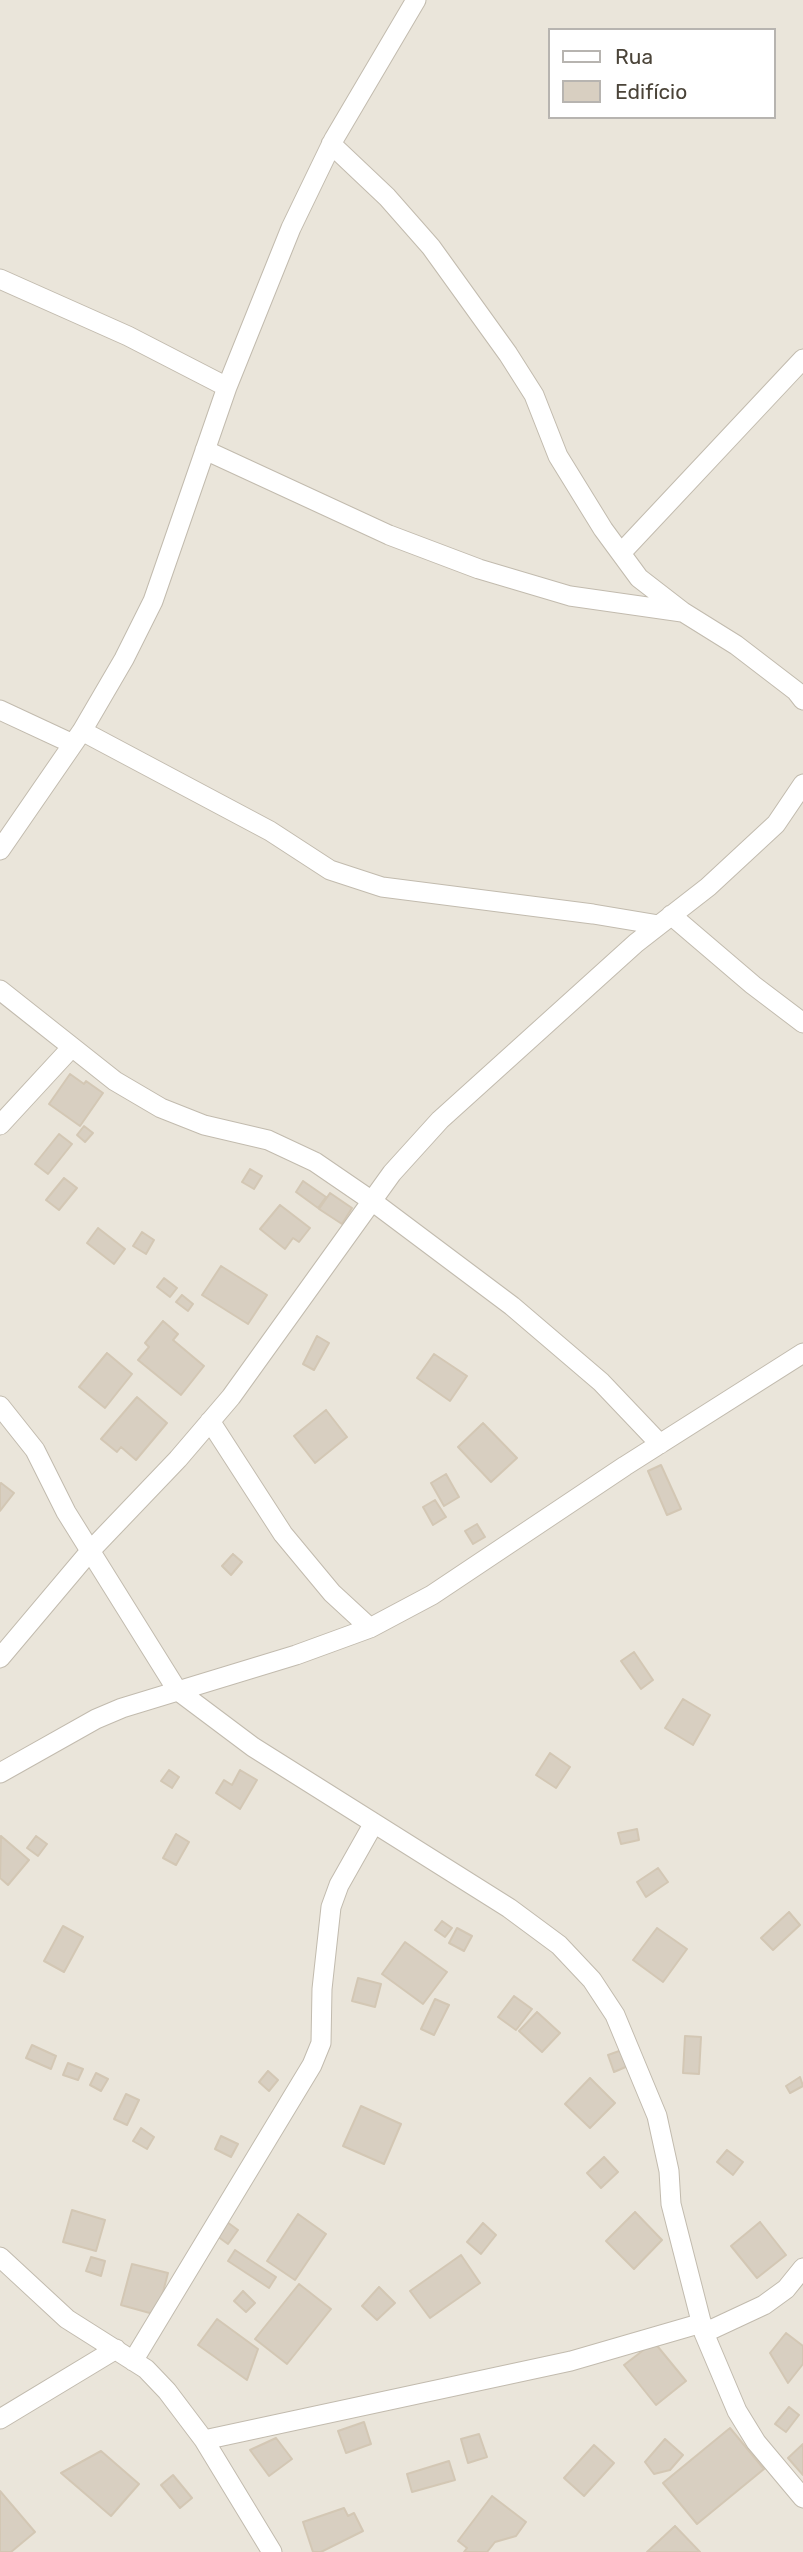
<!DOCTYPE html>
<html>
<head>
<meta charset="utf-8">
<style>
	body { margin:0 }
	#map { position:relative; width:803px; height:2552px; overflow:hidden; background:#f6f3ec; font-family:Rubik,sans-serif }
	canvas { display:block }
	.legend { position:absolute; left:548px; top:28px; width:228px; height:91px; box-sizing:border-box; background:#fff; border:2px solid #b7b4b0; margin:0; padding:9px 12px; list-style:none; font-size:21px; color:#4b4439 }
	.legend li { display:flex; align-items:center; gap:14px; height:35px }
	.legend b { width:35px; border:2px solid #b7b4b0 }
</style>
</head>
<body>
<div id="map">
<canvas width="803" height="2552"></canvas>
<ul class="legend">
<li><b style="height:9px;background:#fff"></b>Rua</li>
<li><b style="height:19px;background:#d8cfc1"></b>Edifício</li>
</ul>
</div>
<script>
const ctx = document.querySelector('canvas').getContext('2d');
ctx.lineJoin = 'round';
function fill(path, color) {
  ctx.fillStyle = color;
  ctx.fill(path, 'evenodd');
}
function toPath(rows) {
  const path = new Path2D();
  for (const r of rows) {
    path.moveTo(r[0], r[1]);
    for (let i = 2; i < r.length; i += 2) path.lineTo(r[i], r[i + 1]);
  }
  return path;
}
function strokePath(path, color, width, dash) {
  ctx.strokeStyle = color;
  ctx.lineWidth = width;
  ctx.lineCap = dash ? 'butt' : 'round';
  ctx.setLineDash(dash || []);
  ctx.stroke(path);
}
fill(toPath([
	[0,0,803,0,803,2552,0,2552],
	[549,30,773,30,773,117,549,117]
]), '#eae5da');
const building = toPath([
	[70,1074,84,1084,86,1081,103,1093,80,1126,49,1104,70,1074],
	[84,1126,93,1133,85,1142,77,1135,84,1126],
	[59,1134,72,1144,48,1174,35,1164,59,1134],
	[250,1169,262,1176,254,1189,242,1182,250,1169],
	[64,1178,77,1188,59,1210,46,1200,64,1178],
	[303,1181,326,1197,318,1208,296,1192,303,1181],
	[330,1193,352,1208,342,1224,319,1209,330,1193],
	[280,1205,310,1228,299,1242,293,1238,285,1249,260,1229,280,1205],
	[98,1228,125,1249,114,1264,87,1243,98,1228],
	[142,1232,154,1240,146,1254,133,1246,142,1232],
	[221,1266,267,1295,248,1324,202,1295,221,1266],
	[164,1278,177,1288,170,1297,157,1287,164,1278],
	[182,1295,193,1304,188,1311,176,1302,182,1295],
	[163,1321,178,1334,173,1340,204,1366,181,1395,138,1360,149,1347,145,1343,163,1321],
	[317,1336,329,1343,314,1370,303,1364,317,1336],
	[107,1353,132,1374,105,1408,79,1387,107,1353],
	[434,1354,467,1376,450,1401,417,1378,434,1354],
	[137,1397,167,1423,136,1460,121,1447,117,1452,101,1439,137,1397],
	[326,1410,347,1437,315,1463,294,1436,326,1410],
	[483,1423,517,1458,491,1482,458,1447,483,1423],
	[661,1465,681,1509,667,1515,648,1471,661,1465],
	[446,1474,459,1497,444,1506,431,1483,446,1474],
	[1,1483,14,1493,0,1511,0,1484,1,1483],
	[435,1500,446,1517,433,1525,423,1507,435,1500],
	[477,1524,485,1537,473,1544,465,1531,477,1524],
	[233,1554,242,1562,231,1575,222,1566,233,1554],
	[634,1652,653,1680,641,1689,621,1661,634,1652],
	[683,1699,710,1715,693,1745,665,1728,683,1699],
	[550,1753,570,1767,556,1788,536,1775,550,1753],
	[169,1770,179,1777,172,1788,161,1781,169,1770],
	[240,1770,257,1780,240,1809,216,1793,224,1780,232,1785,240,1770],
	[637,1829,639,1840,621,1844,618,1833,637,1829],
	[176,1834,189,1842,176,1865,163,1858,176,1834],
	[1,1836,29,1860,8,1885,0,1878,1,1836],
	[36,1836,47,1844,38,1856,27,1848,36,1836],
	[658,1868,668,1882,646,1897,637,1882,658,1868],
	[789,1912,800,1925,773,1950,761,1938,789,1912],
	[442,1921,452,1928,445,1937,435,1930,442,1921],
	[63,1926,83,1937,64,1972,44,1961,63,1926],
	[457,1928,472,1936,464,1951,449,1943,457,1928],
	[657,1928,687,1949,663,1982,633,1960,657,1928],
	[405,1942,447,1972,423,2004,382,1974,405,1942],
	[358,1978,381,1984,375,2007,352,2001,358,1978],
	[514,1996,532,2009,516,2030,498,2017,514,1996],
	[435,1999,449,2005,434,2035,421,2029,435,1999],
	[537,2012,560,2033,542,2052,519,2031,537,2012],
	[685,2036,701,2037,699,2074,683,2073,685,2036],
	[32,2045,56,2056,51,2069,26,2058,32,2045],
	[622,2050,628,2066,614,2072,608,2055,622,2050],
	[68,2063,83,2069,78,2080,63,2075,68,2063],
	[268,2071,278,2080,269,2091,259,2082,268,2071],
	[96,2073,108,2079,101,2091,90,2085,96,2073],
	[800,2077,803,2086,790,2093,786,2086,800,2077],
	[590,2078,615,2103,590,2128,565,2104,590,2078],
	[126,2094,139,2100,127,2125,114,2119,126,2094],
	[361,2106,401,2124,384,2164,343,2146,361,2106],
	[141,2128,154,2137,147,2149,133,2141,141,2128],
	[221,2136,238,2144,231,2157,215,2149,221,2136],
	[727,2150,743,2162,733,2175,717,2162,727,2150],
	[604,2157,618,2172,601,2188,587,2173,604,2157],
	[72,2210,105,2220,96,2251,63,2242,72,2210],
	[635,2212,662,2240,634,2269,606,2241,635,2212],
	[298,2214,326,2234,295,2280,267,2261,298,2214],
	[227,2222,238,2230,228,2244,217,2236,227,2222],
	[760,2222,786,2255,757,2278,731,2246,760,2222],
	[483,2223,496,2235,481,2254,467,2242,483,2223],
	[235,2250,276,2277,269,2288,228,2261,235,2250],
	[461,2255,480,2283,430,2318,410,2291,461,2255],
	[91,2257,105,2261,101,2276,86,2271,91,2257],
	[132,2264,168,2273,157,2315,121,2305,132,2264],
	[299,2284,331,2309,287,2364,255,2339,299,2284],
	[379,2287,395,2303,377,2320,362,2306,379,2287],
	[243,2291,255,2303,246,2312,234,2301,243,2291],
	[217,2319,258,2349,247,2380,198,2345,217,2319],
	[786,2333,803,2346,803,2364,788,2383,770,2353,786,2333],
	[654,2342,686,2381,656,2405,624,2365,654,2342],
	[789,2407,799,2415,786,2432,775,2424,789,2407],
	[364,2422,371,2444,346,2453,338,2431,364,2422],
	[730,2428,764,2469,697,2524,663,2483,730,2428],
	[479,2434,487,2457,468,2463,461,2439,479,2434],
	[276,2438,292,2459,269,2476,250,2450,276,2438],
	[665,2439,683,2455,670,2470,654,2474,645,2462,665,2439],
	[803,2444,803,2475,788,2458,803,2444],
	[594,2445,614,2463,584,2496,564,2478,594,2445],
	[101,2451,139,2484,111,2516,61,2473,101,2451],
	[449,2461,455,2480,412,2492,407,2474,449,2461],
	[173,2475,192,2498,180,2508,161,2485,173,2475],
	[0,2491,35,2532,11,2552,0,2552,0,2491],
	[492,2496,526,2522,516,2536,495,2542,487,2552,464,2552,467,2548,458,2541,492,2496],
	[344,2508,348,2516,354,2513,363,2531,321,2552,313,2552,303,2522,344,2508],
	[675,2526,700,2552,647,2552,675,2526]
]);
fill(building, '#d8cfc1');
strokePath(building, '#d3c7b4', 2);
const minor = toPath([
	[331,144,387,197,431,247,508,354,534,395,558,456,603,529,639,578,683,612,736,645,796,691,803,700],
	[0,279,128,336,227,387],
	[205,450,389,535,479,569,570,596,682,612],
	[621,553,803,359],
	[0,710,73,744],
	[82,731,270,831,330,870,382,887,593,914,659,925],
	[0,850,82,731,124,659,153,601,227,387,291,228,334,139,416,0],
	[671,915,753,985,803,1023],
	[0,990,115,1081,161,1108,204,1125,268,1140,315,1162,372,1201,512,1306,601,1382,660,1444],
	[0,1125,72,1047],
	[0,1406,35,1450,66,1512,177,1690,253,1747,509,1908,559,1945,592,1980,615,2015,657,2116,669,2171,671,2204,704,2333,737,2411,756,2442,803,2498],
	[210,1421,283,1534,332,1593,370,1628],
	[0,1658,91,1550,178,1459,231,1397,392,1173,440,1120,636,943,708,887,776,824,803,784],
	[0,1773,96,1719,122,1708,296,1655,370,1628,432,1595,625,1466,803,1353],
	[0,2257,67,2319,146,2369,167,2391,204,2440,272,2552],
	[704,2333,764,2305,786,2289,803,2268],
	[133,2361,312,2065,321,2043,322,1989,331,1907,339,1885,374,1823],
	[0,2419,116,2349],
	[204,2440,571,2361,702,2323]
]);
strokePath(minor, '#c2bbae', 21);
strokePath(minor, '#fff', 19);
</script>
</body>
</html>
